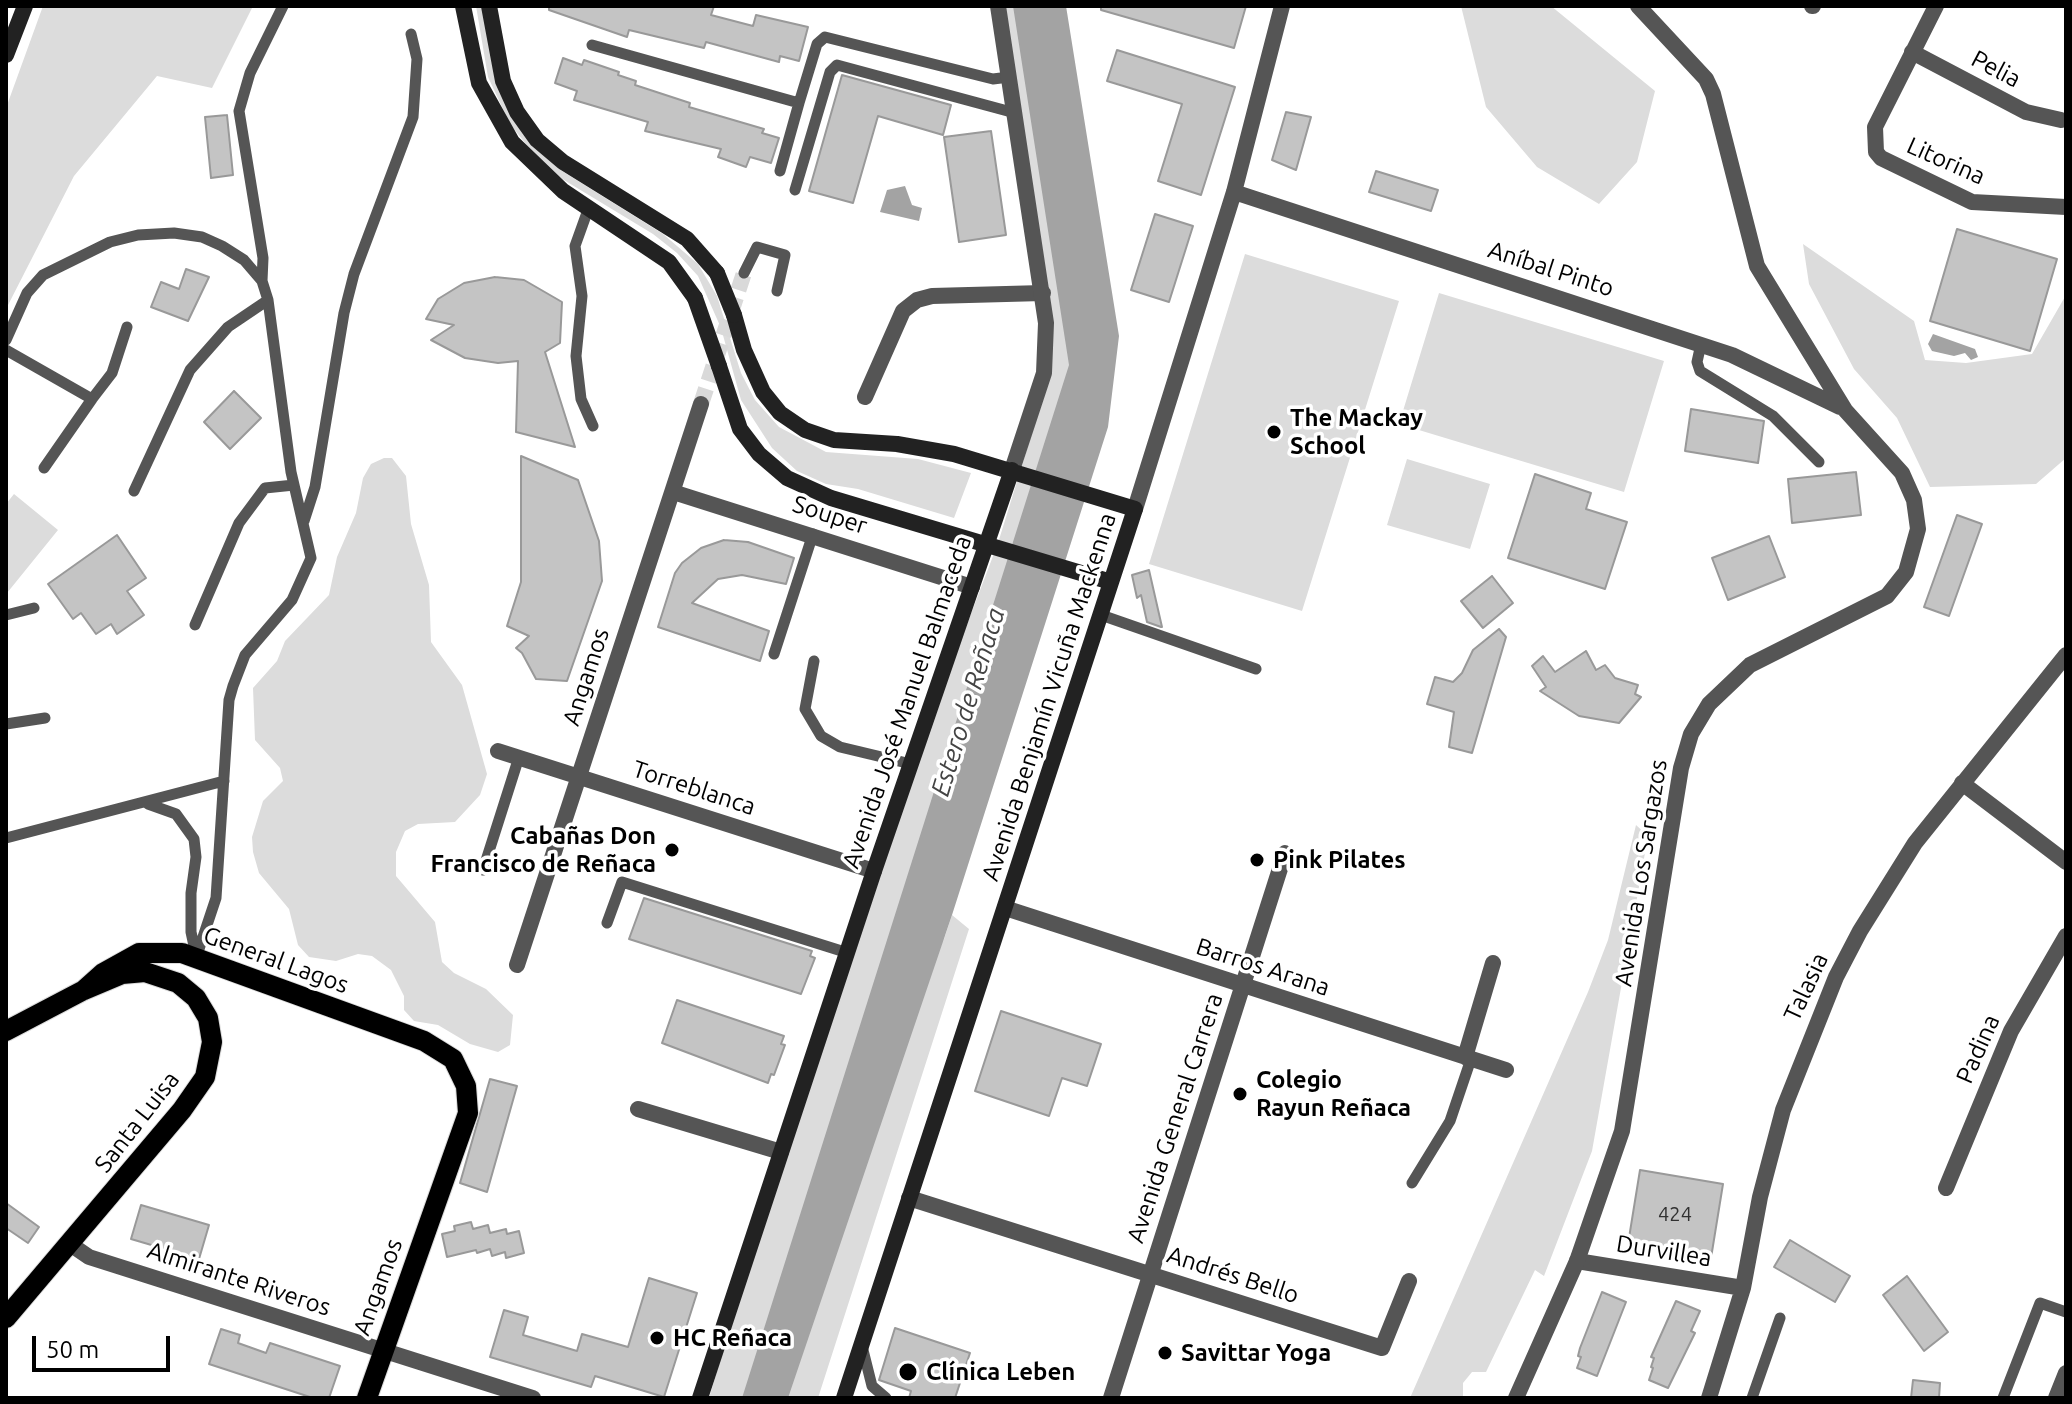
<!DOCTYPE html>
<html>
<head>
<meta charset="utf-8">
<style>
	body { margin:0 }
	#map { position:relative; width:2072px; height:1404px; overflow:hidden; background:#fff; font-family:Ubuntu,sans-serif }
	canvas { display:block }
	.frame { position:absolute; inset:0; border:8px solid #000; pointer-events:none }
	.scale { position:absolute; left:32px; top:1336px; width:138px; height:36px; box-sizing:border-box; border:4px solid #000; border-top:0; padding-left:10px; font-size:24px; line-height:28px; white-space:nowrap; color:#000; -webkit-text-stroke:6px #fff; paint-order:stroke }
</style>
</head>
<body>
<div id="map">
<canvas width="2072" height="1404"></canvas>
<div class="frame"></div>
<div class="scale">50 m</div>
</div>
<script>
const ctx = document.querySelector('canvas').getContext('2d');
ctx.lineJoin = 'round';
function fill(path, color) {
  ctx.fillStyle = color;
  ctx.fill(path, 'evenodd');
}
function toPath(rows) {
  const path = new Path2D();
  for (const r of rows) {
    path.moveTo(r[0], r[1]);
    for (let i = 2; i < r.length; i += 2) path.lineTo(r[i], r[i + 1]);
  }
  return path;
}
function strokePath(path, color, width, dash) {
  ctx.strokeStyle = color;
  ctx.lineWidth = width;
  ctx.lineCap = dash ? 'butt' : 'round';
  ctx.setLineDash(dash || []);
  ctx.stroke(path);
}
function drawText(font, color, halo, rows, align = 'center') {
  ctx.font = font + ' Ubuntu,sans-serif';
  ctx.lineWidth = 7;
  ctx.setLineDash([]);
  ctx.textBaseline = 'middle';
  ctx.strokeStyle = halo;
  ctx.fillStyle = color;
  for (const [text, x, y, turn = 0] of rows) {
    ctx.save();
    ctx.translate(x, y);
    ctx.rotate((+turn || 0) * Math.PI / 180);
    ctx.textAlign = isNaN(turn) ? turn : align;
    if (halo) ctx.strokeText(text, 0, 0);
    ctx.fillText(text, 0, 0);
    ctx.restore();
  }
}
fill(toPath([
	[43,6,253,6,212,88,157,76,74,176,6,309,6,108],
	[476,6,482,6,529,140,562,171,663,234,698,264,717,296,741,373,755,400,779,427,826,452,918,459,971,473,954,518,858,489,826,484,797,471,772,448,741,400,721,328,698,276,677,253,653,234,559,177,541,163,510,124,488,77],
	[998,6,1053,6,1107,304,943,942,952,915,969,929,818,1398,709,1398,824,1016,895,813,998,543,1041,404,1048,348],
	[1461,6,1551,6,1655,91,1637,162,1599,204,1537,167,1486,107],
	[1803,244,1914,321,1925,360,1966,363,2032,354,2066,295,2066,458,2036,484,1930,487,1897,418,1854,369,1809,284],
	[1245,254,1399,301,1302,611,1149,564],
	[1439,293,1664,361,1624,492,1399,424],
	[384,458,392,458,406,476,411,524,429,585,431,642,462,685,487,774,480,795,455,822,418,824,405,831,396,852,396,876,435,922,442,962,454,973,486,989,513,1015,510,1045,498,1052,470,1044,438,1025,414,1021,404,1010,404,996,391,970,372,956,358,954,336,961,309,957,298,945,289,909,259,873,253,852,252,837,263,801,283,781,280,768,255,740,253,688,277,661,285,641,329,595,337,557,356,513,363,478,371,464],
	[1407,459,1490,484,1470,549,1387,525],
	[14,494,58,530,7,593,6,504],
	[1636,825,1648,836,1592,1151,1544,1276,1535,1270,1486,1372,1472,1372,1463,1383,1463,1398,1410,1398,1588,992,1608,940]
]), '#dcdcdc');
fill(toPath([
	[1013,6,1066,6,1119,336,1108,427,952,915,788,1398,742,1398,1069,365],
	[905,186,912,205,922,208,919,221,880,212,887,190],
	[1933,334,1975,349,1978,357,1971,360,1965,353,1954,356,1932,351,1928,344]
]), '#a3a3a3');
const building = toPath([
	[549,6,714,6,711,15,753,26,756,15,808,27,799,61,780,56,779,62,706,42,704,48,629,30,627,37,549,10,549,6],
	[1101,6,1246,6,1234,48,1101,10,1101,6],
	[1117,50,1235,87,1201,195,1158,181,1182,104,1107,81,1117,50],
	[563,58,582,65,584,60,619,72,618,75,636,81,635,85,690,103,689,107,764,129,762,133,779,138,771,163,750,157,746,167,718,157,721,149,645,131,648,122,574,100,577,91,555,83,563,58],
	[842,75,951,105,943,135,878,116,853,203,809,191,842,75],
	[1286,112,1311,117,1296,170,1272,160,1286,112],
	[227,115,233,175,211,178,205,117,227,115],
	[991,131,1006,235,959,242,944,137,991,131],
	[1376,171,1438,190,1431,211,1369,192,1376,171],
	[1155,214,1193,226,1169,302,1131,290,1155,214],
	[1957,229,2057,259,2030,351,1930,321,1957,229],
	[186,269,209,277,188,321,151,307,161,282,179,289,186,269],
	[495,277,524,280,562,302,560,343,545,352,575,447,516,432,518,361,498,363,465,358,431,340,454,325,426,319,438,299,464,283,495,277],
	[234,391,261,418,230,449,204,422,234,391],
	[1691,409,1764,421,1758,463,1685,451,1691,409],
	[521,456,578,480,599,541,602,581,567,681,536,679,522,653,516,648,529,636,507,626,521,582,521,456],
	[1856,472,1861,515,1792,523,1788,479,1856,472],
	[1535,474,1591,493,1586,509,1627,522,1605,589,1508,558,1535,474],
	[1957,515,1982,524,1949,616,1924,607,1957,515],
	[117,535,146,578,127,591,144,615,117,634,111,624,96,634,81,613,73,619,48,584,117,535],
	[1769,536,1785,577,1728,600,1712,558,1769,536],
	[724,540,748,542,794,558,786,584,742,575,718,579,692,603,769,631,760,661,658,627,675,573,682,563,701,548,724,540],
	[1149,570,1162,627,1161,627,1147,622,1141,595,1137,598,1132,575,1149,570],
	[1492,576,1513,603,1483,628,1461,601,1492,576],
	[1499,629,1506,637,1472,753,1449,747,1454,712,1427,704,1435,677,1453,682,1462,673,1473,650,1499,629],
	[1586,651,1596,670,1605,665,1615,678,1638,685,1635,694,1641,697,1619,723,1579,716,1540,691,1546,687,1532,666,1543,656,1555,672,1586,651],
	[644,898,812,951,810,956,815,958,801,994,629,939,644,898],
	[677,1000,784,1036,781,1044,785,1045,774,1075,771,1074,768,1083,662,1043,677,1000],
	[1001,1011,1101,1044,1087,1086,1062,1078,1049,1116,975,1091,1001,1011],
	[490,1079,517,1086,487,1192,460,1183,490,1079],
	[1640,1170,1723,1184,1711,1258,1628,1244,1640,1170],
	[6,1203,39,1227,28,1243,6,1228,6,1203],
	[141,1205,209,1225,199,1259,131,1239,141,1205],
	[471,1222,473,1229,488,1225,490,1233,506,1229,507,1234,519,1231,524,1253,506,1258,505,1252,492,1256,490,1249,477,1253,476,1250,447,1257,442,1234,455,1231,454,1226,471,1222],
	[1790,1240,1850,1276,1835,1302,1774,1267,1790,1240],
	[1907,1276,1948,1332,1924,1351,1883,1295,1907,1276],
	[649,1278,697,1293,664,1397,595,1376,591,1387,490,1357,504,1310,528,1317,523,1335,577,1351,582,1334,628,1347,649,1278],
	[1602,1292,1626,1302,1597,1376,1577,1368,1581,1357,1578,1356,1580,1348,1602,1292],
	[1676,1301,1700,1311,1691,1331,1695,1333,1668,1388,1649,1380,1653,1368,1651,1367,1654,1358,1651,1357,1676,1301],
	[895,1328,970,1353,955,1398,909,1398,911,1391,879,1380,895,1328],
	[221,1329,240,1335,238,1343,266,1353,270,1343,340,1366,329,1398,313,1398,209,1364,221,1329],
	[1913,1380,1940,1383,1939,1398,1911,1398,1913,1380]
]);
fill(building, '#c4c4c4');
strokePath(building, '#999', 2);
strokePath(toPath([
	[701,404,744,273]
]), '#d9d9d9', 16, [16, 8]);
const primary = toPath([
	[84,990,103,973,139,953,182,953,424,1041,453,1059,466,1086,468,1113,367,1398],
	[6,1031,84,990,122,974,145,972,178,983,196,998,208,1018,212,1042,205,1077,182,1110,6,1318]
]);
strokePath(primary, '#dbdbdb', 22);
strokePath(toPath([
	[592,45,799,103,817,44,825,37,993,79,1009,77],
	[780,171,799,103],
	[795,190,830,72,837,65,1015,113],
	[589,207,575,246,582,296,576,356,581,399,593,426],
	[744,273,757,247,785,255,777,291],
	[262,281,263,258,239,111,250,73,283,6],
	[6,340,27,293,43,275,110,242,138,235,174,233,202,237,222,246,244,260,262,281,268,300,291,472,311,558,292,600,245,655,233,686,229,700,216,898,196,958],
	[1701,344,1697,362,1700,371,1773,416,1819,462],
	[6,350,92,399,44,468],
	[92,399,112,373,127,327],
	[134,491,190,370,228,327,268,300],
	[304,521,315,487,344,313,354,274,413,117,417,59,411,34],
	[6,615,34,608],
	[1101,615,1256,669],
	[195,625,239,523,265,488,294,485],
	[774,654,813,534],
	[814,661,805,709,821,736,840,747,911,764],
	[6,724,45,718],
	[148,804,176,814,194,839,196,857,191,893,191,932,196,955],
	[6,838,224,781],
	[483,870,519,757],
	[607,923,622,882,848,953],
	[1412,1183,1450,1121,1471,1059],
	[862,1346,872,1386,886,1398],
	[1752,1398,1780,1318],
	[2003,1398,2040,1303,2066,1312]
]), '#555', 11);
strokePath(toPath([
	[1812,6,1813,6],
	[1936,6,1875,127,1876,152,1881,158,1972,202,2066,207],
	[1912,52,2026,112,2061,120],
	[865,397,903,311,917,300,932,296,1043,293],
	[673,492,972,587],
	[498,751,874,871],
	[1962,783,2066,862],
	[1005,908,1506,1070],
	[517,965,701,404],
	[1465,1057,1493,963],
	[638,1109,781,1152],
	[1946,1188,2011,1031,2066,936],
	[909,1198,1382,1348,1409,1281],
	[70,1244,89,1257,533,1398],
	[1577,1261,1743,1288],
	[1111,1398,1285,853],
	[1709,1398,1743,1288,1760,1197,1783,1110,1836,977,1860,931,1915,843,2066,655],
	[2056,1398,2066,1373]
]), '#555', 16);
strokePath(toPath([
	[998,6,1046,323,1044,373,1012,470],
	[1234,192,1732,355,1840,407],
	[1135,509,1234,192,1282,6],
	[1516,1398,1577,1261,1622,1131,1681,768,1691,734,1709,704,1750,665,1887,596,1906,572,1918,529,1914,500,1902,473,1845,410,1757,266,1713,94,1706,79,1638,6]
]), '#555', 16);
strokePath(toPath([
	[463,6,479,83,512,142,563,191,669,262,695,298],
	[489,6,503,81,517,112,537,140,563,162,687,239,717,273],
	[6,55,25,6],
	[734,315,744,350,763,392,780,413,805,430,834,440,897,444,954,454,1135,509,844,1398],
	[719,366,740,429,759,454,787,478,831,498,1111,582],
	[700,1398,874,871,1012,470]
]), '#222', 16);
strokePath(primary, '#000', 20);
strokePath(toPath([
	[717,273,734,315],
	[695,298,719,366]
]), '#222', 16);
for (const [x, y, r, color] of [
	[1274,432,8,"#000"],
	[672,850,8,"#000"],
	[1257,860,8,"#000"],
	[1240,1094,8,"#000"],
	[657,1338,8,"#000"],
	[1165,1353,8,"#000"],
	[908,1372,10,"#000"]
]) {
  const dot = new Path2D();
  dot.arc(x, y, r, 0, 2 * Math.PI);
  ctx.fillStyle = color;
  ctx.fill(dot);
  strokePath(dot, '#fff', 3);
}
drawText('20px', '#313131', null, [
	["424",1675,1214]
]);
drawText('24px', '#000', '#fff', [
	["Pelia",1996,69,28],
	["Litorina",1946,161,24],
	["Aníbal Pinto",1551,269,18],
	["Souper",830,515,18],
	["Angamos",586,677,-72],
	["Avenida Benjamín Vicuña Mackenna",1049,697,-72],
	["Avenida José Manuel Balmaceda",907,702,-71],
	["Torreblanca",694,788,18],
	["Avenida Los Sargazos",1641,873,-81],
	["General Lagos",276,960,20],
	["Barros Arana",1263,967,18],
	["Talasia",1806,987,-65],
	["Padina",1978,1049,-66],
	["Avenida General Carrera",1175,1118,-72],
	["Santa Luisa",137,1122,-52],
	["Durvillea",1664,1251,9],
	["Andrés Bello",1233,1275,18],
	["Almirante Riveros",239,1279,18],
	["Angamos",378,1287,-70]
]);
drawText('bold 24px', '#000', '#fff', [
	["The Mackay",1290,418],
	["School",1290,446],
	["Cabañas Don",656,836,"right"],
	["Francisco de Reñaca",656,864,"right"],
	["Pink Pilates",1273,860],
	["Colegio",1256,1080],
	["Rayun Reñaca",1256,1108],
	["HC Reñaca",673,1338],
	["Savittar Yoga",1181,1353],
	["Clínica Leben",926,1372]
], 'left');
drawText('italic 26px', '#444', '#fff', [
	["Estero de Reñaca",968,702,-73]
]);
</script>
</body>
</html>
